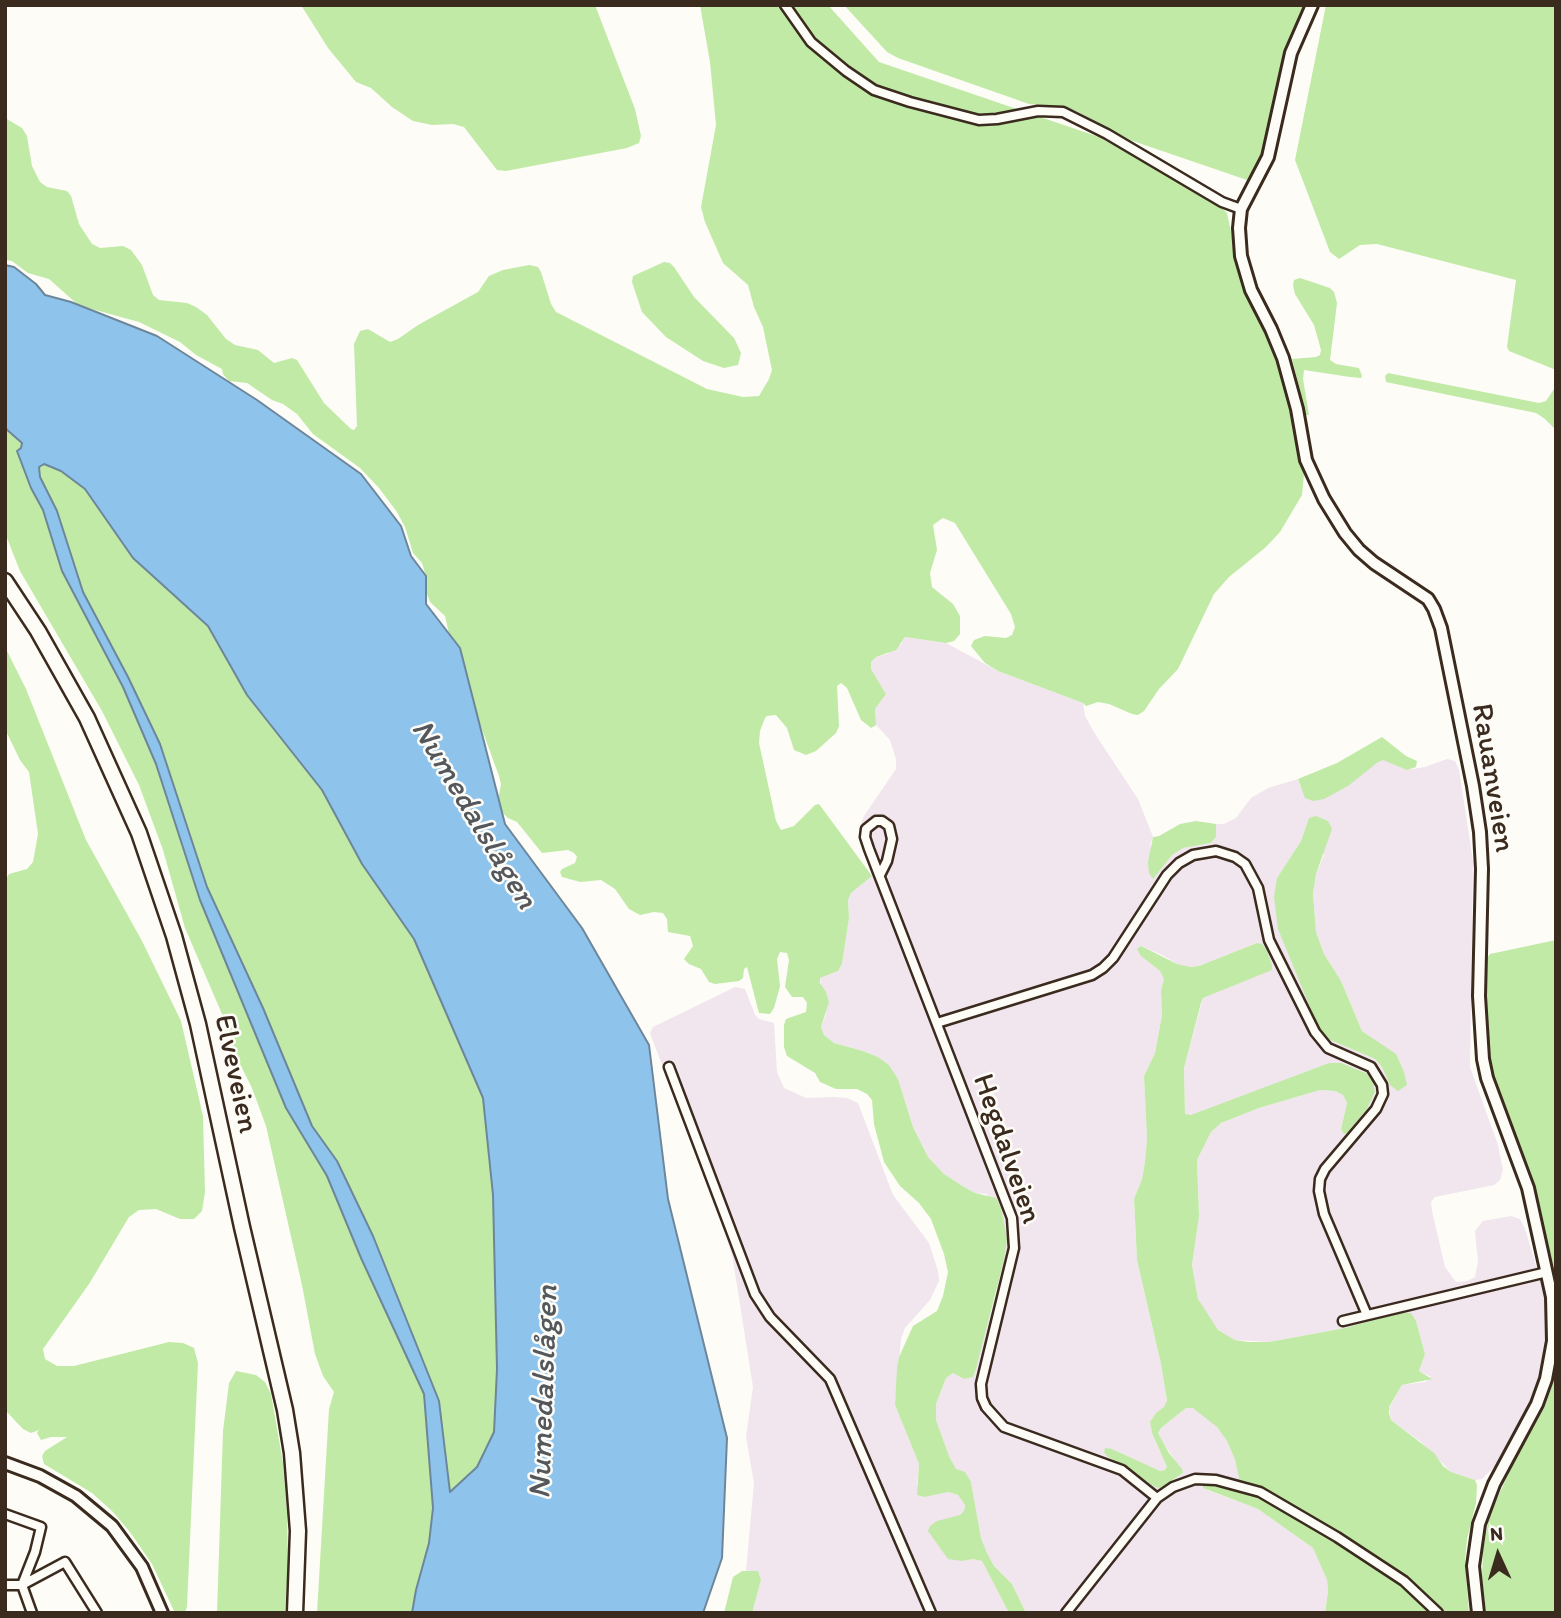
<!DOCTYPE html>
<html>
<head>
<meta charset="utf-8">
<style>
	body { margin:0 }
	#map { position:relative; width:1561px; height:1618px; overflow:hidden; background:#fdfcf7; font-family:Itim,sans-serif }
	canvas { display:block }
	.frame { position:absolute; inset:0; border:7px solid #3b2a1e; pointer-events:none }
	.north { position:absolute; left:1463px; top:1520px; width:70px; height:70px; -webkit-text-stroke:5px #fdfcf7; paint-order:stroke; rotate:356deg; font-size:19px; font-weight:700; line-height:28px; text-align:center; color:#3b2a1e }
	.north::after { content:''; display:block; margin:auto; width:24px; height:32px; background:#3b2a1e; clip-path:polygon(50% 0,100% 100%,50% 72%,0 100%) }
</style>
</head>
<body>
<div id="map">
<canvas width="1561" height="1618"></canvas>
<div class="frame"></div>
<div class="north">N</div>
</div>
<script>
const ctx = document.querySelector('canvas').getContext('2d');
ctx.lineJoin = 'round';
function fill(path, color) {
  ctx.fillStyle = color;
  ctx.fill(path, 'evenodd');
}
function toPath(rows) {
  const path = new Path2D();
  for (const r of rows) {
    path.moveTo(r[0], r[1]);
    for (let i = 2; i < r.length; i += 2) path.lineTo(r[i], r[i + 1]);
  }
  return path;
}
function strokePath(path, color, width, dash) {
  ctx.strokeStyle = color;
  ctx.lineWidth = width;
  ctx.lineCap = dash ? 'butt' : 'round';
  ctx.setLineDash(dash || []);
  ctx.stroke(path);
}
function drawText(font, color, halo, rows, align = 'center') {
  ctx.font = font + ' Itim,sans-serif';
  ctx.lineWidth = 5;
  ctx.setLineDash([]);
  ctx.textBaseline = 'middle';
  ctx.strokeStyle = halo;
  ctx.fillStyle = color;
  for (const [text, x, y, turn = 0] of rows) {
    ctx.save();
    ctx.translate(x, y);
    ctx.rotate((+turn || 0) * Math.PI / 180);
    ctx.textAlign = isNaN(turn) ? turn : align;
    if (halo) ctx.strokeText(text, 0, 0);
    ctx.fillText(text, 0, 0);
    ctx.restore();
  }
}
fill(toPath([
	[905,637,946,643,998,671,1083,703,1085,716,1095,734,1138,799,1153,837,1150,845,1159,872,1171,855,1183,848,1211,843,1216,837,1216,824,1224,824,1236,818,1251,798,1268,788,1298,779,1300,786,1383,759,1407,770,1425,767,1447,759,1455,761,1459,770,1473,861,1470,1067,1498,1145,1503,1170,1500,1180,1494,1185,1435,1197,1431,1202,1432,1211,1445,1267,1456,1282,1467,1281,1475,1277,1478,1262,1475,1231,1483,1221,1511,1216,1520,1219,1525,1229,1542,1285,1547,1317,1544,1359,1532,1397,1497,1464,1482,1479,1475,1480,1451,1472,1421,1442,1391,1420,1389,1408,1402,1385,1425,1382,1431,1377,1419,1371,1425,1354,1416,1321,1401,1313,1345,1328,1269,1342,1235,1340,1218,1330,1208,1317,1198,1299,1192,1265,1199,1216,1197,1160,1211,1132,1221,1123,1259,1108,1320,1090,1335,1091,1343,1095,1347,1103,1341,1129,1344,1134,1348,1133,1367,1109,1375,1092,1366,1073,1341,1063,1329,1063,1191,1116,1185,1114,1184,1068,1203,998,1271,970,1257,943,1199,966,1189,967,1177,964,1164,956,1141,946,1141,956,1160,971,1164,979,1161,990,1162,1015,1155,1053,1144,1076,1147,1138,1145,1162,1142,1179,1134,1199,1137,1260,1161,1364,1167,1402,1165,1407,1156,1413,1150,1422,1152,1433,1167,1467,1165,1470,1160,1471,1150,1467,1112,1449,1108,1457,1155,1486,1162,1488,1183,1473,1161,1439,1158,1433,1161,1428,1186,1408,1193,1408,1201,1413,1217,1427,1227,1441,1235,1460,1239,1478,1238,1484,1230,1488,1207,1490,1258,1509,1313,1548,1327,1580,1328,1591,1325,1613,1236,1611,1235,1613,1026,1613,1012,1584,994,1566,987,1553,981,1538,971,1482,956,1469,949,1456,936,1420,936,1404,946,1378,953,1373,964,1379,973,1377,997,1290,987,1194,975,1193,964,1187,944,1174,928,1157,913,1127,898,1079,889,1065,878,1057,863,1051,834,1043,824,1035,821,1027,826,1014,820,978,838,971,842,964,849,918,848,900,851,893,872,876,860,839,859,828,864,816,896,769,896,759,890,740,876,725,875,709,886,694,871,669,871,662,876,657,887,654,901,644],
	[1309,818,1324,855,1316,874,1313,894,1316,932,1324,954,1341,981,1362,1031,1374,1039,1390,1085,1382,1067,1375,1059,1328,1039,1277,878,1301,841],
	[735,987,745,989,755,1015,759,1019,774,1023,777,1072,784,1088,806,1098,832,1097,847,1098,858,1103,893,1195,929,1243,938,1271,939,1281,930,1300,905,1328,901,1339,895,1405,919,1464,917,1485,925,1497,947,1492,958,1495,965,1505,964,1511,960,1515,962,1561,973,1559,982,1561,1009,1613,752,1613,761,1580,758,1571,746,1571,754,1483,746,1437,753,1387,733,1260,727,1238,650,1033,653,1027]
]), '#f1e5ee');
fill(toPath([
	[301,5,595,5,635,109,641,136,639,143,627,148,506,171,497,170,464,127,453,124,432,125,413,121,392,107,371,88,356,82,328,48],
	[700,5,828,5,879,62,1099,137,1219,205,1227,213,1239,269,1255,315,1275,351,1295,425,1304,474,1302,495,1280,532,1266,547,1229,577,1214,594,1178,669,1159,689,1144,711,1138,715,1132,714,1109,704,1098,702,1086,706,1083,703,998,671,985,663,971,646,974,640,985,636,1006,638,1012,635,1015,627,1011,614,955,523,943,518,933,525,937,550,930,573,932,587,953,604,960,616,960,634,954,641,946,643,905,637,896,650,876,657,871,662,871,669,886,694,875,709,876,725,871,728,861,720,847,688,841,683,837,686,839,726,836,733,816,751,806,755,794,750,787,728,776,715,767,716,765,718,760,731,759,743,776,821,781,830,794,826,815,805,819,804,872,876,851,893,848,900,849,918,842,964,838,971,820,978,820,983,826,992,829,1002,821,1027,824,1035,834,1043,863,1051,878,1057,889,1065,898,1079,913,1127,928,1157,944,1174,964,1187,975,1193,996,1198,1001,1208,1007,1239,1004,1260,976,1369,973,1377,964,1379,953,1373,946,1378,936,1404,936,1420,949,1456,956,1469,965,1472,971,1482,981,1538,987,1553,994,1566,1012,1584,1026,1613,1009,1613,982,1561,973,1559,962,1561,948,1559,928,1531,930,1526,937,1521,960,1515,964,1511,965,1505,958,1495,948,1492,925,1497,917,1495,919,1464,895,1405,897,1369,899,1357,913,1326,937,1311,943,1296,948,1272,944,1254,931,1219,919,1203,900,1186,884,1162,874,1124,872,1100,867,1094,857,1089,836,1089,820,1082,815,1073,787,1056,784,1047,784,1025,786,1019,806,1012,807,1003,803,997,792,997,785,987,789,960,787,953,780,952,777,959,780,986,774,1008,770,1014,759,1013,747,967,744,969,743,978,739,981,715,984,709,982,701,969,689,964,684,959,693,946,690,936,668,932,667,919,663,913,654,912,640,915,629,909,615,889,601,880,580,882,562,877,560,872,562,869,575,863,577,857,574,853,568,850,542,853,517,822,508,818,497,807,501,784,499,776,452,647,445,616,430,602,425,589,425,573,422,563,413,553,405,527,397,512,379,488,360,468,313,434,297,414,283,404,272,400,247,383,229,381,223,374,222,369,196,355,180,342,139,322,88,308,76,303,49,279,28,273,12,261,5,260,5,118,22,128,27,136,32,166,40,182,47,187,67,191,71,196,79,224,92,244,100,248,123,246,131,250,142,265,153,295,159,300,187,303,196,307,207,315,226,339,235,345,258,350,274,363,292,358,297,360,324,403,351,429,354,430,357,426,354,344,360,331,368,329,390,342,398,339,418,325,478,292,489,276,503,270,529,265,538,267,541,272,551,304,556,312,707,389,743,397,759,396,769,379,772,370,763,327,754,307,748,285,723,263,705,222,701,207,716,125,710,62],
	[844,5,1306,5,1283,61,1261,157,1251,178,1247,180,1130,140,1076,111,1064,107,1029,104,898,58,887,52],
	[1326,5,1556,5,1556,370,1509,351,1507,347,1516,280,1377,244,1360,245,1339,259,1330,252,1295,160],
	[664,262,670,263,674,267,694,297,734,338,741,353,738,365,724,368,703,361,666,337,642,312,632,282,633,276],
	[1300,278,1330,288,1334,292,1337,303,1330,360,1336,364,1359,368,1362,376,1361,378,1350,377,1304,370,1303,379,1309,415,1306,415,1292,359,1316,357,1320,355,1321,350,1314,325,1295,294,1293,285,1294,280],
	[1388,373,1539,403,1546,401,1556,386,1556,430,1545,419,1536,413,1386,382,1385,376],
	[5,428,22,443,21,448,31,488,43,510,62,571,123,687,156,764,200,901,286,1108,327,1176,361,1258,424,1394,433,1508,429,1543,416,1590,412,1613,317,1613,329,1409,334,1392,323,1376,315,1354,302,1285,266,1126,252,1088,231,1046,222,1014,185,928,163,850,139,785,102,711,20,571,5,533],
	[44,464,61,471,85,489,133,558,208,626,247,695,322,790,362,864,414,939,483,1098,493,1195,497,1369,494,1432,477,1467,450,1493,439,1400,373,1236,337,1161,312,1126,263,1008,207,887,160,744,128,677,83,592,57,511,40,477,39,467],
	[5,647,26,689,86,840,142,941,181,1021,203,1116,205,1192,202,1211,194,1219,180,1219,156,1209,139,1210,129,1217,89,1284,43,1349,45,1359,57,1366,74,1366,169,1342,183,1343,194,1348,198,1363,187,1606,185,1613,175,1613,152,1564,130,1532,112,1511,92,1493,44,1464,42,1456,45,1451,67,1437,51,1437,41,1440,37,1433,39,1430,31,1433,23,1429,5,1410,5,881,9,874,27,869,33,862,38,834,29,772,20,760,5,729],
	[1382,737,1406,756,1417,761,1416,767,1407,770,1383,760,1378,762,1348,786,1324,799,1313,801,1305,798,1298,779,1337,763],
	[1316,816,1328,821,1332,829,1316,874,1313,894,1316,932,1324,954,1341,981,1362,1031,1396,1054,1404,1072,1407,1085,1398,1091,1390,1085,1382,1067,1375,1059,1328,1039,1319,1029,1278,929,1274,897,1277,878,1301,841,1309,818],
	[1196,821,1216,824,1216,837,1211,843,1183,848,1172,855,1153,879,1149,873,1148,862,1153,837,1159,836,1180,824],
	[1556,940,1556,1276,1533,1184,1493,1077,1488,1052,1485,979,1487,958,1490,954],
	[1257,943,1262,944,1266,949,1272,965,1272,970,1203,998,1201,1003,1184,1068,1185,1114,1191,1115,1329,1063,1341,1063,1366,1073,1372,1079,1375,1092,1367,1109,1347,1133,1344,1134,1341,1129,1347,1103,1343,1095,1335,1091,1320,1090,1259,1108,1221,1123,1211,1132,1197,1160,1199,1216,1192,1265,1198,1299,1218,1330,1235,1340,1248,1342,1269,1342,1345,1328,1401,1313,1411,1313,1416,1321,1425,1354,1419,1371,1432,1379,1402,1385,1389,1407,1389,1413,1391,1420,1434,1453,1443,1466,1451,1472,1475,1480,1477,1485,1476,1503,1467,1539,1465,1562,1469,1613,1325,1613,1328,1591,1327,1580,1313,1548,1258,1509,1203,1488,1203,1486,1210,1485,1230,1488,1238,1484,1239,1478,1235,1460,1227,1441,1217,1427,1193,1408,1186,1408,1161,1428,1158,1433,1169,1453,1182,1469,1183,1473,1161,1488,1155,1487,1108,1457,1104,1452,1105,1448,1112,1449,1160,1471,1165,1470,1167,1467,1152,1433,1150,1422,1156,1413,1164,1407,1167,1401,1161,1364,1137,1260,1134,1199,1142,1179,1145,1162,1147,1138,1144,1076,1155,1053,1162,1015,1161,990,1164,979,1160,971,1141,956,1137,949,1141,946,1177,964,1190,967,1199,966],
	[236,1371,256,1375,265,1382,271,1394,283,1463,287,1513,288,1567,285,1613,217,1613,223,1431,229,1383],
	[1556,1374,1556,1613,1486,1613,1482,1577,1483,1550,1489,1517,1510,1470,1545,1406],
	[742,1571,758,1571,761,1580,752,1613,724,1613,733,1577]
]), '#c1eaa6');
const water = toPath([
	[5,265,14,267,36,284,45,295,71,302,157,336,257,400,361,474,401,526,411,556,426,576,426,604,460,648,505,824,582,928,649,1045,668,1199,727,1438,722,1558,703,1613,412,1613,416,1590,429,1543,433,1508,424,1394,361,1258,327,1176,286,1108,200,900,156,764,123,687,62,571,43,510,31,488,17,451,21,448,22,443,5,428,5,265],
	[44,464,61,471,85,489,133,558,208,626,247,695,322,790,362,864,414,939,483,1098,493,1195,497,1369,494,1432,477,1467,450,1492,439,1401,373,1236,337,1161,312,1126,263,1008,207,887,160,744,128,677,83,592,57,511,40,477,39,467,44,464]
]);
fill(water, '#8ec3ec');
strokePath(water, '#6d869a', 2);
const minor = toPath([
	[785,5,811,42,846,71,874,90,910,102,979,120,997,119,1038,111,1063,112,1107,134,1222,202,1241,209],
	[880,875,887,861,892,839,889,826,882,821,876,821,866,829,865,837,869,849,1012,1218,1014,1248,981,1384,982,1398,986,1407,1004,1427,1122,1470,1157,1498,1066,1613],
	[937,1023,1092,975,1103,968,1113,958,1167,875,1179,863,1193,855,1216,851,1235,857,1245,864,1258,888,1269,940,1315,1032,1328,1048,1371,1067,1382,1085,1383,1094,1376,1109,1325,1169,1320,1179,1319,1191,1324,1214,1367,1315],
	[669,1067,755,1294,770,1317,830,1379,931,1613],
	[1343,1321,1547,1272],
	[1157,1498,1173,1487,1195,1479,1216,1480,1260,1492,1337,1537,1404,1581,1438,1613],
	[5,1514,41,1527,35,1552,22,1585,32,1613],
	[5,1585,22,1585,65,1562,97,1613]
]);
const secondary = toPath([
	[1312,5,1291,53,1268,157,1241,209,1239,228,1241,256,1251,290,1271,329,1283,358,1297,409,1306,460,1324,499,1345,533,1359,550,1374,563,1428,599,1434,609,1441,628,1473,786,1480,832,1482,869,1479,996,1483,1059,1487,1078,1528,1188,1552,1297,1553,1341,1546,1379,1537,1404,1494,1484,1479,1524,1473,1566,1478,1613],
	[5,1463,40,1476,76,1496,112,1526,142,1567,162,1613]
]);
const trunk = toPath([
	[5,581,38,631,87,718,139,833,174,936,198,1024,242,1227,285,1410,292,1453,298,1531,295,1613]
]);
strokePath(minor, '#3b2a1e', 13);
strokePath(secondary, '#3b2a1e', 16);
strokePath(trunk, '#3b2a1e', 19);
strokePath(minor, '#fdfcf7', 8);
strokePath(secondary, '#fdfcf7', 10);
strokePath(trunk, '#fdfcf7', 14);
drawText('30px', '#3b2a1e', '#fdfcf7', [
	["Rauanveien",1492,778,81],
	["Elveveien",235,1074,78],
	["Hegdalveien",1006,1149,71]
]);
drawText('italic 32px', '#54585c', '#fdfcf7', [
	["Numedalslågen",473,815,59],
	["Numedalslågen",545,1392,-88]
]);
</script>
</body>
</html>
